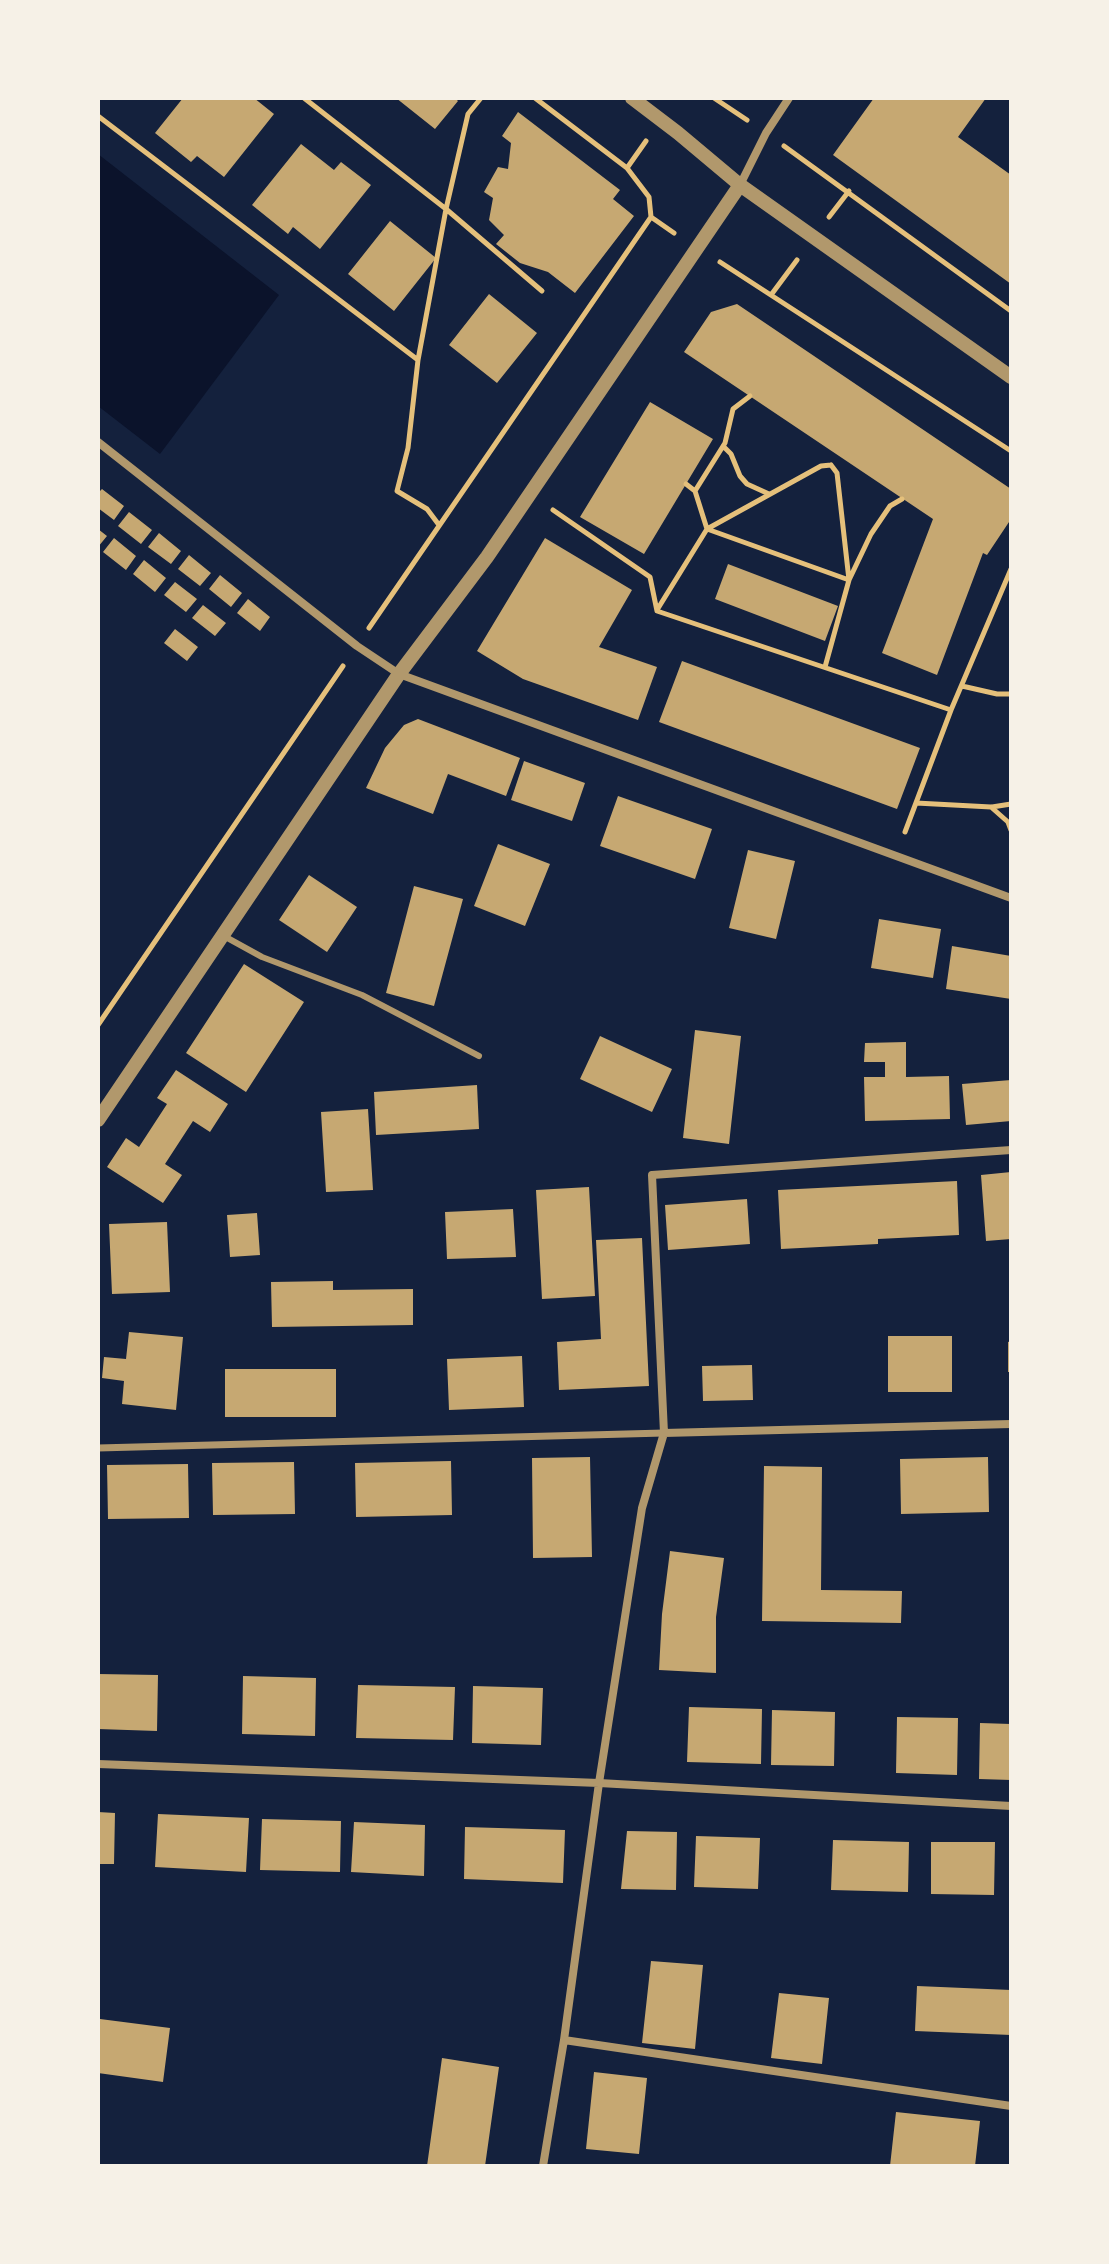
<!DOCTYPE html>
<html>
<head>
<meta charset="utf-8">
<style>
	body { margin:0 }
	#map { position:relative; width:1109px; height:2264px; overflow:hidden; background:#14213d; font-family:"IBM Plex Serif",serif }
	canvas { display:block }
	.frame { position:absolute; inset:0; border:100px solid #f6f1e7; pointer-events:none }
</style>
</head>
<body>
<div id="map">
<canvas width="1109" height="2264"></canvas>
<div class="frame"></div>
</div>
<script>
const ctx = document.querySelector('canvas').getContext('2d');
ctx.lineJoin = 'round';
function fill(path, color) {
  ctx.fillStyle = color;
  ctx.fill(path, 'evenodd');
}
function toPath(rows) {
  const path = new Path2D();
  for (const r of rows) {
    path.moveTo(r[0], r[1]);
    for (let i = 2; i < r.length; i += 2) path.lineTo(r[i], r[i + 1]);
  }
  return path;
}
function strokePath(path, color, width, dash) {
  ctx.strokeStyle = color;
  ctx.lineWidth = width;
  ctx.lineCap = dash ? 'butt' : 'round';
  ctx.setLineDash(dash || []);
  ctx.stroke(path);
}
fill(toPath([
	[98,154,279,295,160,454,98,406]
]), '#0b132b');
fill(toPath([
	[183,98,254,98,274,114,224,177,197,156,191,162,155,133],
	[396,98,455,98,458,101,435,129],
	[874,98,986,98,958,137,1011,175,1011,284,833,155],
	[518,112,620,190,613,199,634,216,575,293,548,272,520,263,496,244,504,235,489,220,493,198,484,192,498,167,508,169,511,143,502,136],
	[301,144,334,170,341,162,371,185,320,249,293,227,288,234,252,205],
	[390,221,436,258,394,311,348,274],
	[489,294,537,333,497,383,449,345],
	[737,304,1011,489,1011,519,987,555,983,553,937,675,882,653,933,519,684,352,711,312],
	[650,402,713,439,644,554,580,517],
	[102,489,124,506,114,520,98,508,98,493],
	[129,512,152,530,141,544,118,526],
	[98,529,107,536,98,547],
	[159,533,181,551,171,564,148,547],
	[114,538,136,556,126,570,103,552],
	[545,538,632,590,599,647,657,667,638,720,523,679,477,651],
	[189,555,211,573,200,586,178,569],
	[144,560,166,578,155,592,133,574],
	[728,564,838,606,825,641,715,599],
	[220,575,242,593,231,607,209,589],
	[175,582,197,599,186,612,164,595],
	[248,599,270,617,260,631,237,613],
	[203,605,226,623,215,636,192,618],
	[175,629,198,647,187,661,164,643],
	[682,661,920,748,897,809,659,722],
	[418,719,520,758,506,796,448,774,433,814,366,788,385,748,404,725],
	[524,761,585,783,572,821,511,800],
	[618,796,712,829,695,879,600,846],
	[498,844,550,864,525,926,474,906],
	[748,850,795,861,776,939,729,928],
	[309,875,357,907,327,952,279,920],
	[414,886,463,899,434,1006,386,993],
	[879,919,941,929,933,978,871,968],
	[952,946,1011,956,1011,999,946,989],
	[244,964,304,1002,246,1092,186,1053],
	[695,1030,741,1036,729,1144,683,1138],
	[600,1036,672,1069,652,1112,580,1079],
	[906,1042,906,1077,949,1076,950,1119,865,1121,864,1077,885,1077,885,1062,864,1062,865,1043],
	[176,1070,228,1104,210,1132,193,1121,165,1164,182,1175,163,1203,107,1167,126,1138,139,1147,167,1104,157,1098],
	[1011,1080,1011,1121,966,1125,962,1084],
	[477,1085,479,1129,376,1135,374,1092],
	[368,1109,373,1190,326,1192,321,1112],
	[1011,1172,1011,1239,986,1241,981,1175],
	[957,1181,959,1235,878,1239,878,1244,781,1249,778,1190],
	[589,1187,595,1296,542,1299,536,1190],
	[747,1199,750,1244,668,1250,665,1205],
	[513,1209,516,1257,447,1259,445,1212],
	[257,1213,260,1255,230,1257,227,1215],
	[167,1222,170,1292,112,1294,109,1224],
	[642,1238,649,1386,559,1390,557,1342,601,1339,596,1240],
	[333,1281,333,1290,413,1289,413,1325,272,1327,271,1282],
	[129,1332,183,1337,176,1410,122,1404,124,1381,102,1378,104,1357,126,1359],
	[888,1336,952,1336,952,1392,888,1392],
	[1011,1341,1011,1372,1008,1372,1008,1342],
	[522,1356,524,1407,449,1410,447,1359],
	[752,1365,753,1400,703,1401,702,1366],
	[225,1369,336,1369,336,1417,225,1417],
	[590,1457,592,1557,533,1558,532,1458],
	[988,1457,989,1512,901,1514,900,1459],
	[451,1461,452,1515,356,1517,355,1463],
	[294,1462,295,1514,213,1515,212,1463],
	[188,1464,189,1518,108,1519,107,1465],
	[764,1466,822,1467,821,1590,902,1591,901,1623,762,1621],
	[670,1551,724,1558,716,1617,716,1673,659,1670,662,1614],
	[98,1674,158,1675,157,1731,98,1729],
	[243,1676,316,1678,315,1736,242,1734],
	[358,1685,455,1687,453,1740,356,1738],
	[473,1686,543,1688,541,1745,472,1743],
	[689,1707,762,1709,761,1764,687,1762],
	[772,1710,835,1712,834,1766,771,1765],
	[897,1717,958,1718,957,1775,896,1773],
	[980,1723,1011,1724,1011,1780,979,1779],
	[98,1812,115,1813,114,1864,98,1864],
	[158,1814,249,1818,246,1872,155,1867],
	[262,1819,341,1821,340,1872,260,1870],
	[354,1822,425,1825,424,1876,351,1872],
	[465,1827,565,1830,563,1883,464,1879],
	[627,1831,677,1832,676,1890,621,1889],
	[696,1836,760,1838,758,1889,694,1887],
	[833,1840,909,1842,908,1892,831,1890],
	[931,1842,995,1842,994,1895,931,1894],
	[651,1961,703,1965,695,2049,642,2043],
	[917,1986,1011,1990,1011,2035,915,2031],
	[779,1993,829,1998,822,2064,771,2058],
	[100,2019,170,2028,163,2082,98,2073],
	[442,2058,499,2067,485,2166,427,2166],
	[594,2072,647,2078,639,2154,586,2149],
	[896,2112,980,2121,975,2166,890,2166]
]), '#c6a872');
strokePath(toPath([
	[304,98,446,209,418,360,408,448,397,491,427,509,439,525],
	[481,98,468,114,446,209,542,291],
	[714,98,747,120],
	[98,116,418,360],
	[784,146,1011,311],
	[627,168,646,141],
	[651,217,674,233],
	[829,217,849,191],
	[720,262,1011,451],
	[771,295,797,260],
	[723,446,731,454,740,476,747,484,769,494],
	[831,465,837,473,849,580,707,529,821,466,831,465],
	[695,491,725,443,733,409,750,396],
	[553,510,650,577,657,611,951,710],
	[657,610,707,529,695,491,686,484],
	[369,628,651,217,649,197,627,168,535,98],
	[825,667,849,580,871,534,890,506,902,499],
	[962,686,997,694,1011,694],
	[916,803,991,807,1008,822,1011,830],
	[992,807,1011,804],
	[905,832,951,710,1011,569],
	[98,1025,343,666]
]), '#e5c07b', 5);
strokePath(toPath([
	[222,935,262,957,362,995,479,1056]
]), '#b1986c', 6);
strokePath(toPath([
	[98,1448,664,1433]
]), '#b1986c', 7);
strokePath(toPath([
	[740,185,766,133,789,98],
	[98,442,357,646,399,674,1011,898],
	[664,1433,1011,1424],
	[98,1764,599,1783,1011,1806],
	[564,2040,1011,2106],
	[543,2166,564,2040,599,1783,642,1508,664,1433,652,1175,1011,1150]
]), '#b1986c', 8);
strokePath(toPath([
	[632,98,678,133,740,185,1011,377],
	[98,1120,399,674,487,557,740,185]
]), '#b1986c', 14);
</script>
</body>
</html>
